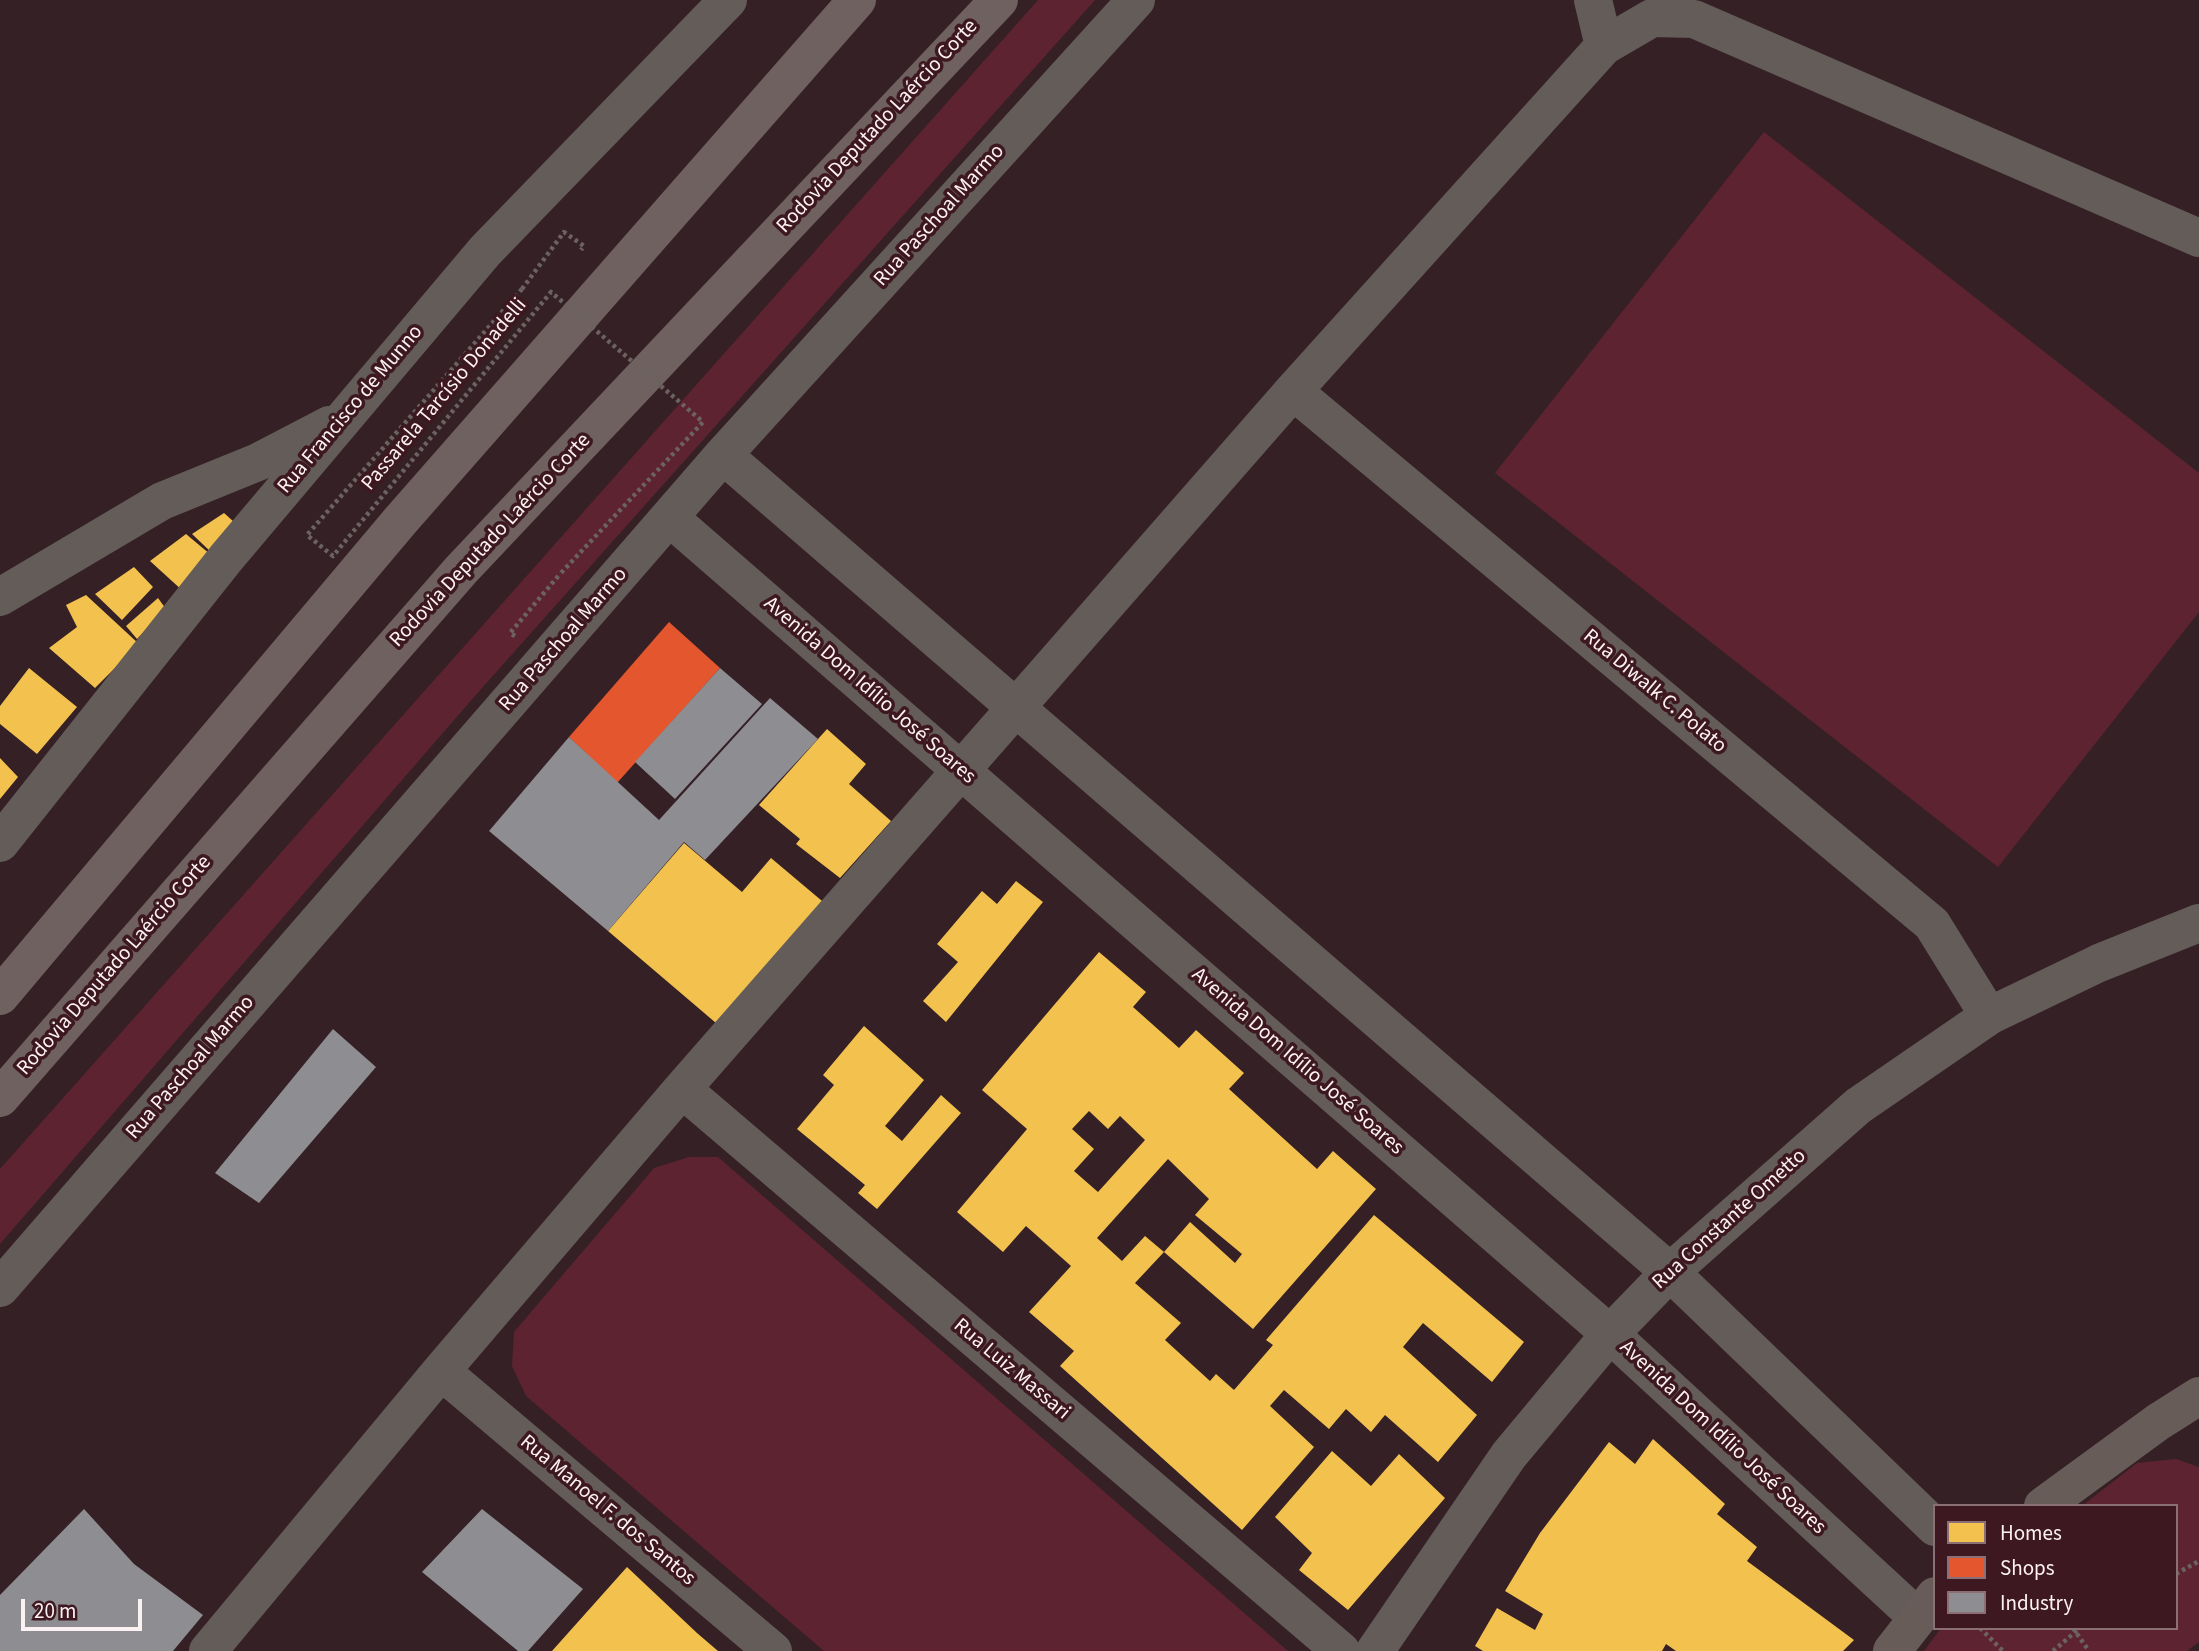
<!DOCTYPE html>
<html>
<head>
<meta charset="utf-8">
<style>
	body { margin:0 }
	#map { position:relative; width:2199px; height:1651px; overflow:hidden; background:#352025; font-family:"Source Sans 3",sans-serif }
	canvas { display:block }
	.legend { position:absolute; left:1933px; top:1504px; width:245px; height:126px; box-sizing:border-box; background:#3d1820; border:2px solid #8a6f74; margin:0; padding:9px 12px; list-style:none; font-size:21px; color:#fdf2f3 }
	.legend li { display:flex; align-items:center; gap:14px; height:35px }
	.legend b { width:35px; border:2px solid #8a6f74 }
	.scale { position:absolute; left:21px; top:1599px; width:121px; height:32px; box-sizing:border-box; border:4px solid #fdf2f3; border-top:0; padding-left:9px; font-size:21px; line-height:24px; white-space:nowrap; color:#fdf2f3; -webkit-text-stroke:5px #3d1820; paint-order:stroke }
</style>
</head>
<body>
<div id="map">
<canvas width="2199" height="1651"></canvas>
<ul class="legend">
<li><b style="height:19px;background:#f2c14e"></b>Homes</li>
<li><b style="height:19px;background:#e4572e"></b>Shops</li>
<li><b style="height:19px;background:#8d8d92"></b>Industry</li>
</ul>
<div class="scale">20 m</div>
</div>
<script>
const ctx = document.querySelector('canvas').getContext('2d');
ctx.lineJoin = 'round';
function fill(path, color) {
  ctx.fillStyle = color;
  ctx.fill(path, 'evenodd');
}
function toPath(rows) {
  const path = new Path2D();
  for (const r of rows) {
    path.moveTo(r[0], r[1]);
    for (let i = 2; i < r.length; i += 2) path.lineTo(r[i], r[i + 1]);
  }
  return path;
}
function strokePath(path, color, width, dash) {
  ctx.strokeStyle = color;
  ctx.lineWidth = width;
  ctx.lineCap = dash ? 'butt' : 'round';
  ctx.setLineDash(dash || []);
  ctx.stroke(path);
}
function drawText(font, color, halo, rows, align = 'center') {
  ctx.font = font + ' "Source Sans 3",sans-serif';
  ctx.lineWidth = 7;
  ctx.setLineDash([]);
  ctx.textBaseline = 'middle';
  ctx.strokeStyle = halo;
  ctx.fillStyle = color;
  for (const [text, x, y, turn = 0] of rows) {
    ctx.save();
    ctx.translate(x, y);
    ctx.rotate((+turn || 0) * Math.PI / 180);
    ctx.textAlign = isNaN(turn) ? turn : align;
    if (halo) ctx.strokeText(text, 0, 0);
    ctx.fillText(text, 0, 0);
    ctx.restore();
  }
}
fill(toPath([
	[1038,0,1095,0,474,697,0,1244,0,1169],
	[1764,132,2199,473,2199,612,1998,867,1495,473],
	[689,1157,718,1157,1288,1651,824,1651,526,1396,512,1366,514,1332,654,1168],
	[2176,1459,2199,1467,2199,1642,2187,1651,1924,1651,1941,1628,2176,1628,2176,1506,2082,1506,2137,1463]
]), '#5e2331');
fill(toPath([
	[224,513,243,530,212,553,192,534],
	[186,534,217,560,184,592,150,561],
	[134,567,153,587,122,620,95,594],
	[86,595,139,644,95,688,49,648,77,627,66,605],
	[158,598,166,609,137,639,126,626],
	[29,668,77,707,37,754,0,724,0,706],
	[827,729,866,764,849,784,891,821,840,878,796,844,800,839,759,805],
	[0,758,18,777,0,799],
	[684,843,742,892,771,858,828,906,723,1029,608,931],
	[1016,881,1043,902,946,1022,923,1001,958,962,937,944,982,891,997,904],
	[1099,952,1146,992,1133,1007,1179,1048,1196,1030,1244,1073,1229,1089,1317,1169,1333,1151,1376,1189,1253,1329,1164,1252,1135,1283,1181,1323,1165,1340,1210,1381,1216,1374,1234,1390,1273,1345,1266,1340,1374,1215,1524,1342,1492,1382,1423,1323,1403,1347,1477,1415,1438,1462,1385,1415,1371,1432,1346,1409,1329,1429,1284,1390,1270,1406,1314,1447,1242,1530,1060,1366,1074,1351,1029,1312,1071,1266,1026,1226,1003,1252,957,1212,1027,1129,982,1090],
	[1089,1111,1108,1129,1120,1116,1145,1140,1098,1192,1074,1171,1094,1149,1072,1129],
	[1168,1159,1209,1199,1195,1215,1242,1254,1235,1263,1190,1222,1164,1252,1145,1236,1122,1261,1097,1238],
	[864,1026,924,1080,885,1126,902,1141,941,1095,961,1113,877,1209,858,1193,865,1185,797,1129,834,1085,823,1075],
	[1653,1439,1725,1504,1717,1514,1757,1547,1747,1561,1854,1640,1843,1651,1676,1651,1666,1644,1662,1651,1483,1651,1475,1646,1497,1608,1535,1630,1543,1614,1505,1591,1540,1533,1609,1442,1635,1464],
	[1332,1451,1371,1486,1399,1454,1445,1498,1348,1610,1299,1570,1312,1553,1275,1517],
	[627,1567,697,1633,718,1651,552,1651]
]), '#f2c14e');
fill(toPath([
	[669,622,720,668,617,783,569,737]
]), '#e4572e');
fill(toPath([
	[720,668,762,704,675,799,635,762],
	[770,698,818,739,705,860,684,842,608,931,489,831,569,737,659,820],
	[333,1029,376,1067,259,1203,215,1173],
	[84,1509,134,1564,203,1615,173,1651,0,1651,0,1595],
	[482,1509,583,1589,528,1651,518,1651,422,1572]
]), '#8d8d92');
strokePath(toPath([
	[522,289,564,232,584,246,581,250],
	[515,636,510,633,560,574],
	[2176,1574,2199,1561],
	[1980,1628,2003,1651],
	[2073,1628,2089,1651],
	[2053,1651,2080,1628]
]), '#6b6261', 4.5, [3.5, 3.5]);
strokePath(toPath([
	[1593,0,1604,46],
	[1293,391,1932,924,1989,1016],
	[723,455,1670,1272,1935,1527],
	[670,518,1610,1334,1916,1616],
	[0,597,162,501,258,462,329,425],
	[0,843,226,558,485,251,728,0],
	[682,1089,1341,1651],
	[0,1288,723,455,1136,0],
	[441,1371,773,1651],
	[208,1651,441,1371,682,1089,1293,391,1604,46,1652,18,1694,19,2199,238],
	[1375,1651,1509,1455,1610,1334,1670,1272,1858,1106,1989,1016,2099,963,2199,923]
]), '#635c59', 38);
strokePath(toPath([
	[2043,1506,2158,1422,2199,1396],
	[1892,1651,1935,1596]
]), '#675c58', 38);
strokePath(toPath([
	[0,996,400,521,857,0],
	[0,1098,461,570,999,0]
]), '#6e615f', 38);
strokePath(toPath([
	[522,289,307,535,333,556,551,292,703,422,560,574]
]), '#6b6261', 4.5, [3.5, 3.5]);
drawText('21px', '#fdf2f3', '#3d1820', [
	["Rodovia Deputado Laércio Corte",878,127,-47],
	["Rua Paschoal Marmo",940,216,-48],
	["Passarela Tarcísio Donadelli",445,395,-50],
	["Rua Francisco de Munno",351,410,-50],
	["Rodovia Deputado Laércio Corte",491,541,-47],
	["Rua Paschoal Marmo",564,640,-49],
	["Avenida Dom Idílio José Soares",869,691,41],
	["Rua Diwalk C. Polato",1654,692,40],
	["Rodovia Deputado Laércio Corte",115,966,-49],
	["Avenida Dom Idílio José Soares",1297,1062,41],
	["Rua Paschoal Marmo",191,1068,-49],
	["Rua Constante Ometto",1730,1220,-42],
	["Rua Luiz Massari",1011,1370,40],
	["Avenida Dom Idílio José Soares",1722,1438,43],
	["Rua Manoel F. dos Santos",607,1511,40]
]);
</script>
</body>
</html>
